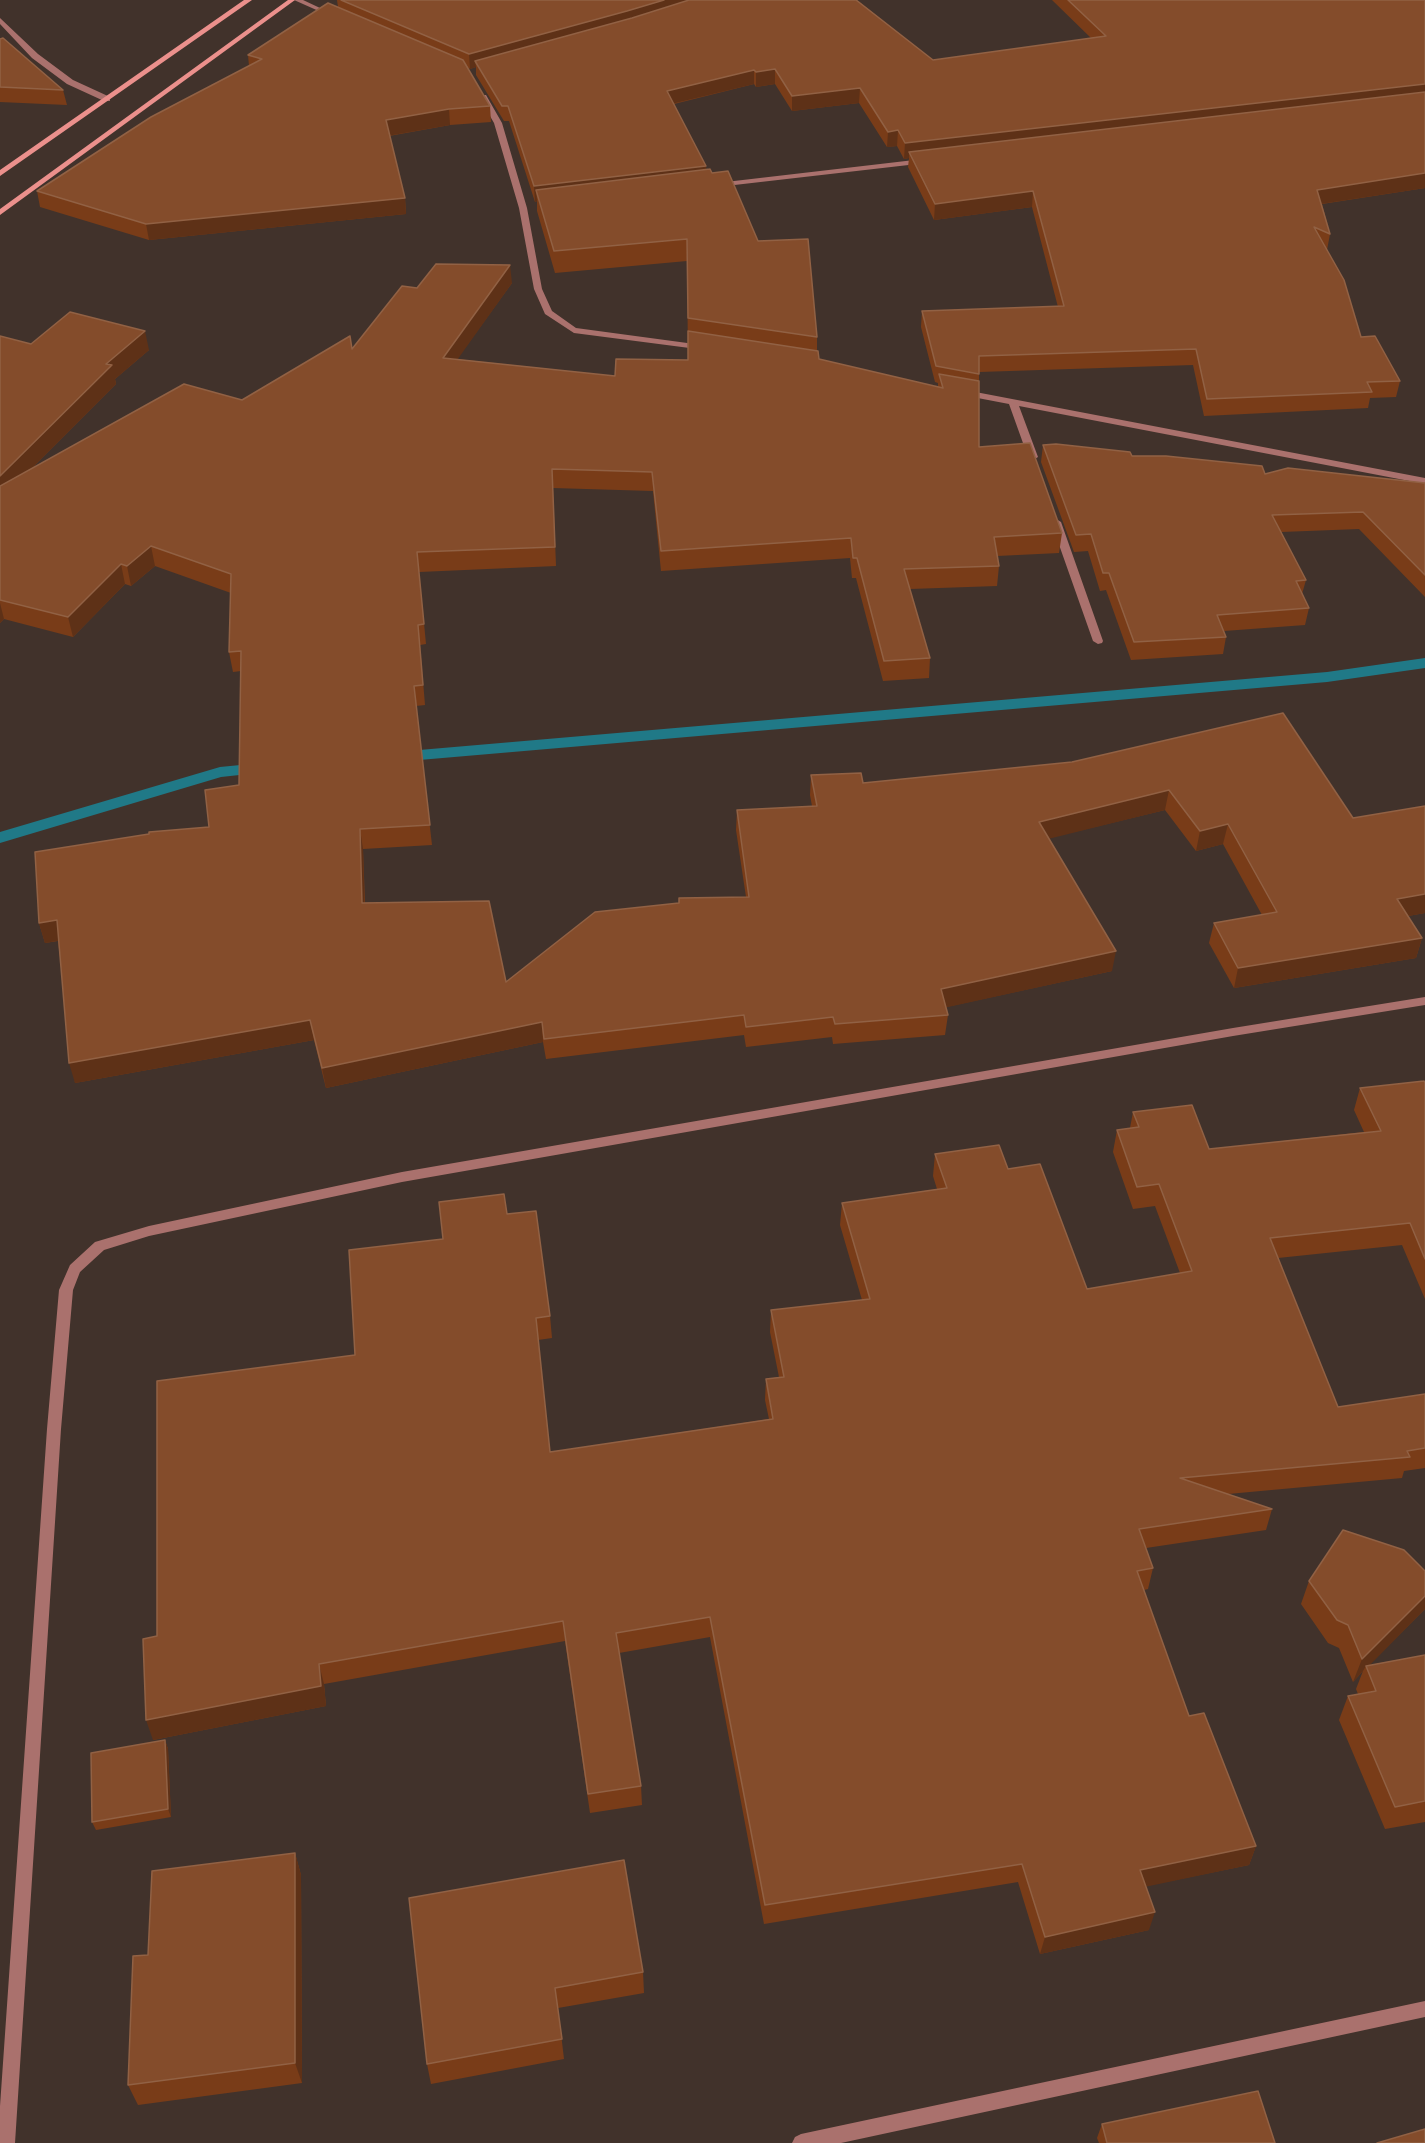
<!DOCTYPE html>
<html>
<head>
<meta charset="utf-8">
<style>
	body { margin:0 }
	canvas { display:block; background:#41322b }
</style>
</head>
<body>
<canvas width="1425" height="2143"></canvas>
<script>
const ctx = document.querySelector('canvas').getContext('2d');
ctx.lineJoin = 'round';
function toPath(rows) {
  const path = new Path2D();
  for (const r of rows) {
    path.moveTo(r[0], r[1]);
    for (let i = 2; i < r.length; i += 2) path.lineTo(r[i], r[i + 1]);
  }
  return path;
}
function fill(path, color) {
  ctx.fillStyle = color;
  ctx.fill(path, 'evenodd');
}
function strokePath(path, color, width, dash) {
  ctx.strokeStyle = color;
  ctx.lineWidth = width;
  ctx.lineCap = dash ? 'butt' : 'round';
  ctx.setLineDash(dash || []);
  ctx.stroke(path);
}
fill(toPath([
	[1425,658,1425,668,1327,682,396,762,388,757,396,752,1327,672,1425,658],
	[261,763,267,764,269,768,267,772,221,777,0,843,0,832,220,767,261,763]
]), '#207987');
fill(toPath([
	[294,0,303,0,335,15,330,16,294,0],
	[0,18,38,54,73,80,110,97,110,101,104,101,67,84,32,58,0,24,0,18],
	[480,95,486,95,502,123,527,208,542,289,552,311,576,328,702,345,705,346,705,350,574,333,545,314,534,289,519,208,494,123,479,97,480,95],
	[923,159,927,161,926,163,717,187,713,185,717,183,923,159],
	[965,390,1425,478,1425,484,1019,406,1038,457,1033,460,1028,457,1009,404,962,395,962,391,965,390],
	[1056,519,1061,522,1103,641,1102,643,1098,644,1093,641,1051,522,1056,519],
	[1425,997,1425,1005,1233,1036,402,1182,149,1236,104,1250,80,1272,73,1290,61,1429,15,2143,0,2143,0,2106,47,1429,59,1290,70,1265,95,1242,149,1226,402,1172,1233,1028,1425,997],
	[1425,2001,1425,2017,841,2143,792,2143,795,2137,801,2134,1425,2001]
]), '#aa716d');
fill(toPath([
	[244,0,252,0,0,176,0,170,244,0],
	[288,0,295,0,0,215,0,209,288,0]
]), '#eb908c');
fill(toPath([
	[337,0,857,0,933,60,1091,38,1052,0,1425,0,1425,188,1322,204,1330,234,1327,250,1361,337,1400,381,1396,397,1370,398,1368,408,1204,416,1193,365,979,372,979,447,1062,533,1059,553,997,556,999,566,997,586,910,589,930,658,929,678,883,681,856,578,852,578,850,558,661,571,653,491,553,488,556,566,419,572,426,644,420,645,425,705,416,706,432,845,363,849,365,903,506,982,746,897,736,830,737,810,812,806,810,795,811,775,863,783,1072,762,1353,818,1425,806,1425,913,1408,916,1422,938,1416,958,1234,988,1209,943,1214,923,1262,915,1223,844,1196,851,1165,810,1049,838,1112,971,946,1007,948,1015,945,1035,833,1044,832,1037,746,1047,744,1035,546,1059,543,1042,326,1088,314,1040,75,1083,58,941,45,943,39,923,209,827,239,785,241,671,233,672,229,652,231,593,155,566,131,586,125,584,73,637,4,619,0,623,0,336,31,344,149,350,115,379,116,384,32,468,242,400,352,349,417,288,512,283,457,359,615,376,688,360,687,261,555,273,537,211,537,201,535,202,509,121,504,121,476,75,476,67,470,69,467,67,490,106,491,122,450,125,389,136,405,198,406,214,149,240,40,207,37,191,249,66,248,55,338,7],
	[754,84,756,87,775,84,792,111,859,103,887,147,897,146,904,159,909,158,908,167,934,220,1032,207,1058,307,922,311,921,327,935,382,938,383,938,387,819,359,817,351,817,337,758,241,706,170,674,104],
	[0,39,63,90,67,105,0,102],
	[1043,445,1265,474,1425,483,1425,597,1359,529,1281,532,1306,580,1302,594,1309,608,1305,625,1224,631,1226,637,1223,654,1131,660,1106,590,1100,591,1088,551,1074,552,1041,462],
	[1425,1083,1425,1299,1402,1245,1278,1258,1338,1407,1425,1394,1425,1468,1404,1471,1402,1478,1228,1494,1272,1509,1266,1530,1146,1548,1153,1568,1148,1589,1144,1590,1189,1716,1256,1846,1249,1865,1146,1886,1149,1930,1040,1954,1018,1882,764,1924,710,1637,619,1653,641,1786,642,1805,590,1813,565,1641,324,1684,326,1706,153,1740,157,1636,355,1355,443,1239,507,1214,550,1316,552,1338,538,1340,550,1452,769,1419,765,1400,766,1379,779,1377,770,1332,771,1310,862,1300,840,1225,842,1203,937,1189,933,1176,935,1154,1008,1169,1087,1289,1180,1273,1155,1206,1133,1209,1113,1152,1117,1130,1130,1128,1133,1112,1209,1149,1364,1132,1354,1110,1360,1088],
	[1425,1571,1425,1609,1369,1665,1425,1655,1425,1822,1385,1829,1339,1720,1348,1696,1358,1694,1356,1689,1363,1671,1353,1682,1339,1648,1328,1643,1301,1604,1309,1581],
	[165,1740,168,1749,171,1817,96,1830,92,1822],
	[295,1853,301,1875,302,2083,138,2105,128,2085,148,1955],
	[409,1898,643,1972,644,1993,558,2008,564,2059,431,2084,427,2064],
	[1102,2124,1275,2143,1099,2143,1097,2138]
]), '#793c18');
fill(toPath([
	[664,0,710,0,475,61,476,67,470,69,469,54],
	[775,69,775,84,756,87,756,72],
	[754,70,754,84,667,105,667,91],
	[1425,84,1425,99,909,152,909,158,904,159,905,143],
	[860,88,859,103,792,111,792,96],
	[449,109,450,125,387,136,386,120],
	[898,130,897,146,887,147,888,132],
	[706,166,706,182,536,190,537,201,535,202,534,186],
	[1425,173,1425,188,1314,205,1317,190],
	[1033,191,1032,207,934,220,935,204],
	[405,198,406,214,149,240,146,224],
	[510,265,512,283,445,377,443,358],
	[145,331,149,350,115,379,116,384,0,500,0,476,106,364],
	[151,546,155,566,131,586,127,566],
	[121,564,125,584,73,637,68,617],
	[0,603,4,619,0,623],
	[1169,790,1165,810,1036,842,1039,822],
	[1228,824,1223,844,1196,851,1200,831],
	[360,829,363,849,365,924,362,903],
	[1425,894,1425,913,1391,919,1397,899],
	[57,920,62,940,45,943,39,923],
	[1422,938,1416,958,1234,988,1238,968],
	[1116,951,1112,971,939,1009,941,989],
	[310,1020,314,1040,75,1083,69,1063],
	[542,1022,543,1042,326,1088,322,1068],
	[1425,1596,1425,1609,1367,1668,1366,1666,1363,1671,1353,1682,1362,1659],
	[319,1664,324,1684,326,1706,153,1740,146,1720],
	[165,1740,168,1749,171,1817,168,1809],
	[1256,1846,1249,1865,1135,1889,1140,1870],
	[295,1853,301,1875,302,2083,295,2063],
	[1155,1912,1149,1930,1040,1954,1045,1937]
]), '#5e3117');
const building = toPath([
	[341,0,664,0,627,11,469,54,341,0],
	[689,0,856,0,933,60,1106,36,1068,0,1425,0,1425,84,905,143,898,130,888,132,860,88,792,96,775,69,756,72,754,70,667,91,706,166,534,186,508,106,502,106,475,61,632,18,689,0],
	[328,3,463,60,490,106,449,109,386,120,405,198,146,224,37,191,151,117,262,59,248,55,328,3],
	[3,38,63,90,0,87,0,39,3,38],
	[1425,92,1425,173,1317,190,1330,234,1314,227,1344,280,1361,337,1375,336,1400,381,1367,382,1372,392,1207,399,1196,349,979,356,979,374,936,366,922,311,1064,306,1033,191,935,204,909,152,1425,92],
	[710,169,712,173,728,171,758,241,808,239,817,337,688,318,687,239,554,251,536,190,710,169],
	[436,264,510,265,443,358,615,376,616,359,688,360,688,331,818,351,819,359,943,388,939,374,979,381,979,447,1030,443,1062,533,994,537,999,566,904,569,930,658,884,661,857,558,853,558,851,538,661,551,652,472,552,469,555,547,417,552,424,624,418,625,423,685,414,686,430,825,360,829,362,903,489,901,506,982,595,912,679,903,679,898,749,897,737,810,817,806,811,775,861,773,863,783,1072,762,1283,713,1353,818,1425,806,1425,894,1397,899,1422,938,1238,968,1214,923,1277,912,1228,824,1200,831,1169,790,1039,822,1116,951,941,989,948,1015,835,1024,833,1017,746,1027,744,1015,544,1039,542,1022,322,1068,310,1020,69,1063,57,920,39,923,35,852,149,834,149,832,209,827,205,790,239,785,241,651,229,652,231,574,151,546,127,566,121,564,68,617,0,600,0,486,184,384,242,400,350,336,352,349,402,286,417,288,436,264],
	[70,312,145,331,106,364,112,365,0,476,0,336,31,344,70,312],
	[1056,444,1130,452,1132,456,1166,456,1262,466,1265,474,1288,468,1425,483,1425,575,1363,512,1272,515,1306,580,1296,581,1309,608,1217,615,1226,637,1134,642,1109,573,1103,573,1091,534,1076,535,1043,445,1056,444],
	[1424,1081,1425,1083,1425,1259,1410,1223,1270,1238,1338,1407,1425,1394,1425,1448,1407,1451,1410,1457,1180,1478,1272,1509,1139,1529,1153,1568,1137,1571,1189,1716,1204,1713,1256,1846,1140,1870,1155,1912,1045,1937,1022,1864,765,1905,710,1617,616,1633,641,1786,588,1794,563,1621,319,1664,321,1686,146,1720,143,1639,157,1636,157,1381,355,1355,349,1250,443,1239,439,1202,504,1194,507,1214,536,1211,550,1316,536,1318,550,1452,773,1419,766,1379,784,1377,771,1310,870,1299,842,1203,947,1188,935,1154,999,1145,1008,1169,1040,1164,1087,1289,1192,1271,1159,1184,1137,1187,1117,1130,1139,1127,1133,1112,1192,1105,1209,1149,1381,1131,1360,1088,1424,1081],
	[1343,1530,1404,1550,1425,1571,1425,1596,1362,1659,1348,1625,1337,1620,1309,1581,1343,1530],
	[1425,1655,1425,1801,1395,1807,1348,1696,1376,1691,1366,1666,1425,1655],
	[165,1740,168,1809,92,1822,91,1753,165,1740],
	[295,1853,295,2063,128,2085,133,1956,148,1955,152,1871,295,1853],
	[624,1860,643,1972,555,1988,562,2039,427,2064,409,1898,624,1860],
	[1258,2091,1275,2143,1107,2143,1102,2124,1258,2091],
	[1425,2129,1425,2143,1377,2143,1425,2129]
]);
fill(building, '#844c2b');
strokePath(building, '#916144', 1.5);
</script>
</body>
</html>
